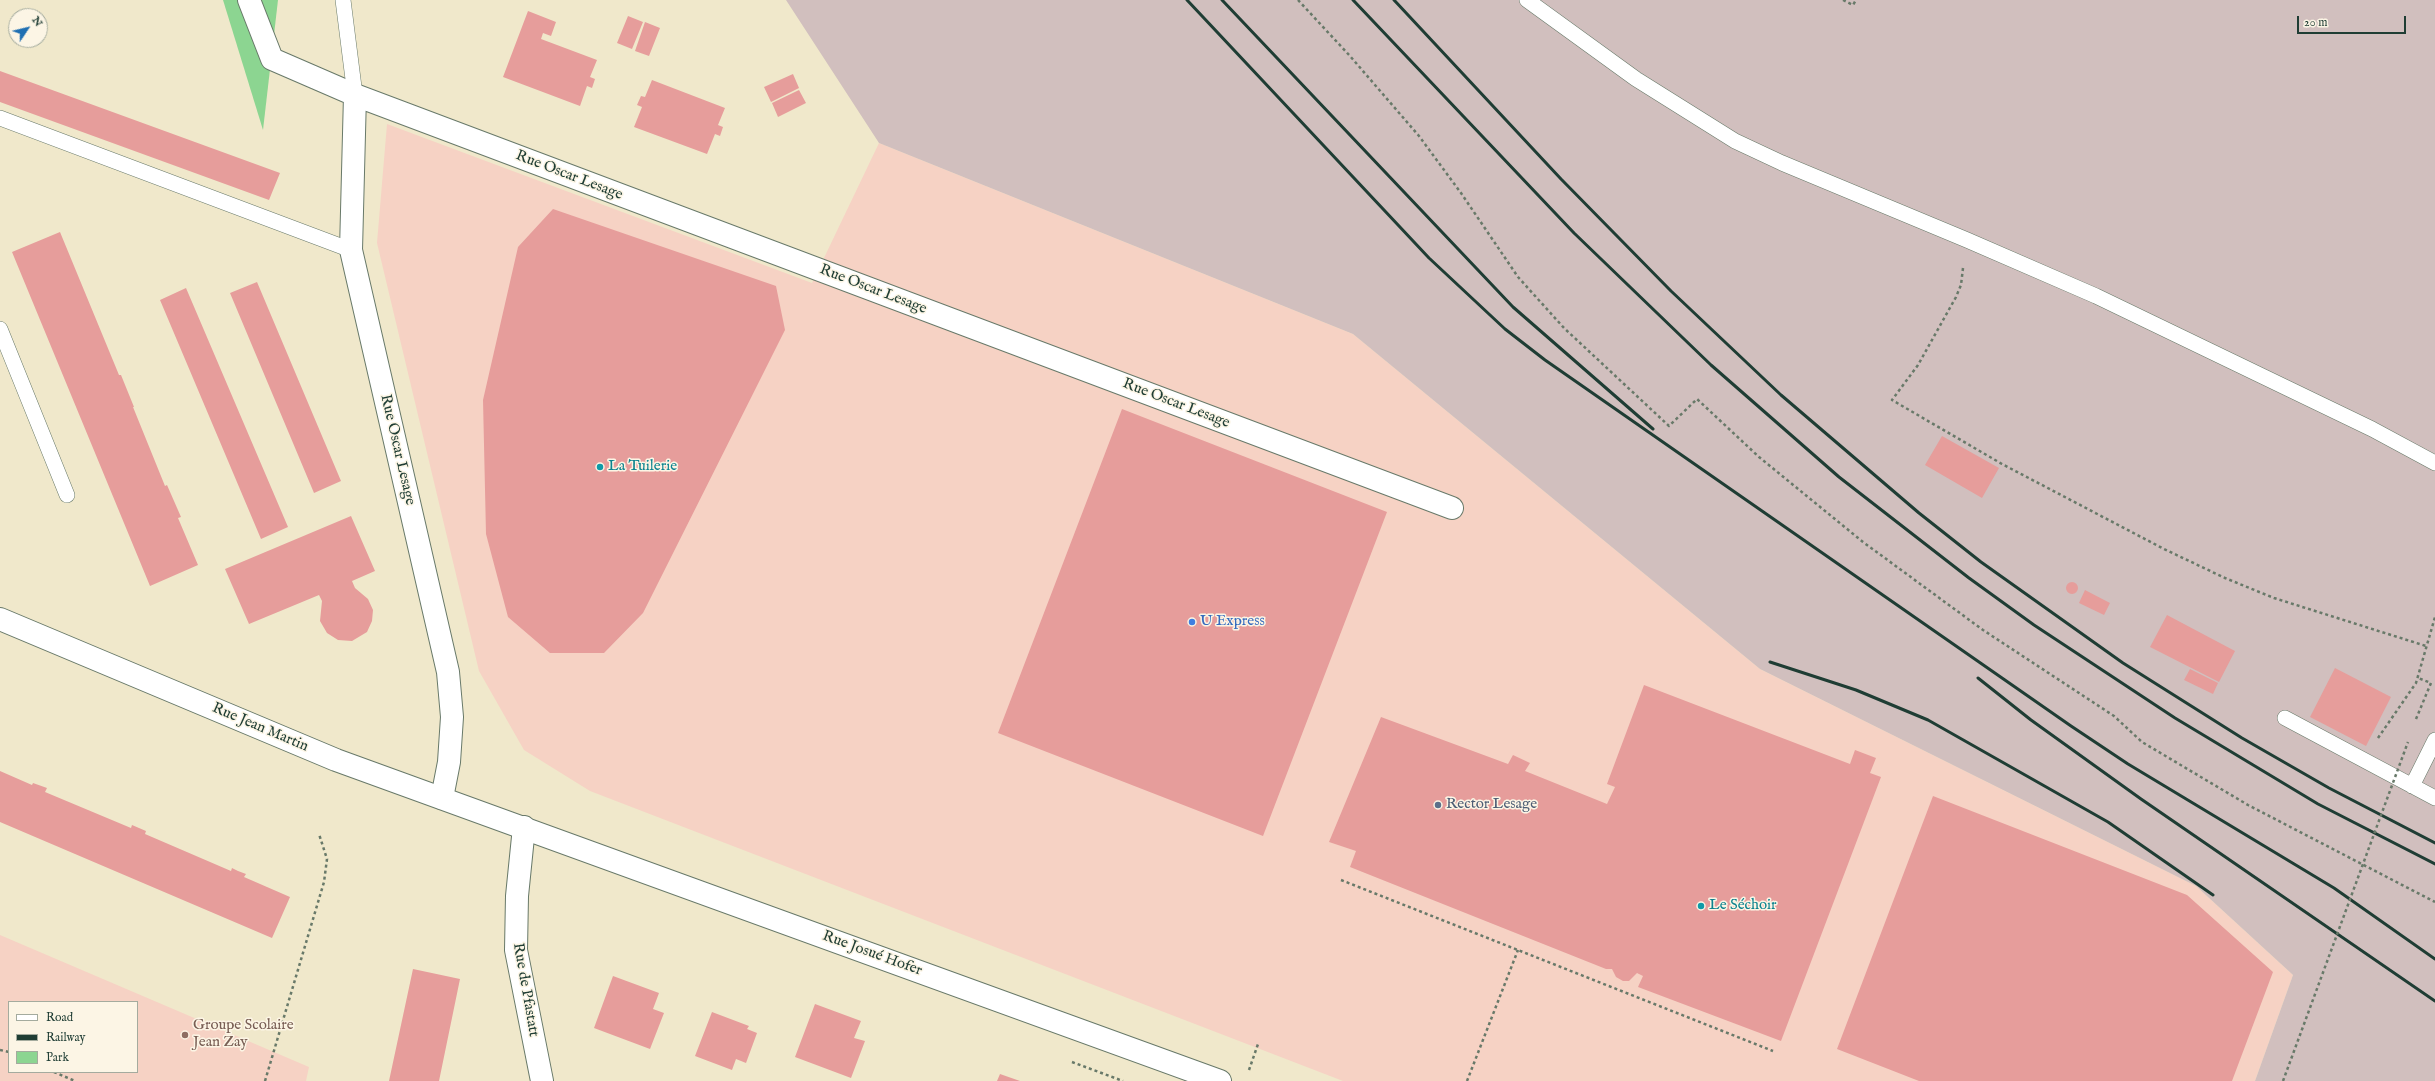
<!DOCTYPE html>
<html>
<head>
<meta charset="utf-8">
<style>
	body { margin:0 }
	#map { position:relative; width:2435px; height:1081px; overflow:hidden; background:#f0e8cb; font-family:"IM FELL English",serif }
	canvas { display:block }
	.legend { position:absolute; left:8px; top:1001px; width:130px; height:72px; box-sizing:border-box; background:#fcf5e5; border:1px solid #a4ab9e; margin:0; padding:5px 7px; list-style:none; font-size:12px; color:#1f3d34 }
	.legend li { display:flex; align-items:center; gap:8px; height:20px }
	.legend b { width:20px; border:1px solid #a4ab9e }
	.north { position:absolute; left:8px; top:8px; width:40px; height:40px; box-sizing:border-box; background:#fcf5e5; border:1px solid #a4ab9e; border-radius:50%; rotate:55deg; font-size:11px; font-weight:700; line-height:16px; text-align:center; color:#1f3d34 }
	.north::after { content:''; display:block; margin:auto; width:14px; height:18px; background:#1f6fb2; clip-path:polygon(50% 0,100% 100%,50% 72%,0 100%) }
	.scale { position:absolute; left:2297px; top:16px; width:109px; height:18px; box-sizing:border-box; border:2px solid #1f3d34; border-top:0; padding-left:5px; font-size:12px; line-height:14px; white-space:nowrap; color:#1f3d34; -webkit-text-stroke:3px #fcf5e5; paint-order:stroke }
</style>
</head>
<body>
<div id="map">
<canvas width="2435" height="1081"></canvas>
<ul class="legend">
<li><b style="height:5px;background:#fff"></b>Road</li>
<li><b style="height:5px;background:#1f3d34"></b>Railway</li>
<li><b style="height:11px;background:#8cd591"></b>Park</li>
</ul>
<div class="north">N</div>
<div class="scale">20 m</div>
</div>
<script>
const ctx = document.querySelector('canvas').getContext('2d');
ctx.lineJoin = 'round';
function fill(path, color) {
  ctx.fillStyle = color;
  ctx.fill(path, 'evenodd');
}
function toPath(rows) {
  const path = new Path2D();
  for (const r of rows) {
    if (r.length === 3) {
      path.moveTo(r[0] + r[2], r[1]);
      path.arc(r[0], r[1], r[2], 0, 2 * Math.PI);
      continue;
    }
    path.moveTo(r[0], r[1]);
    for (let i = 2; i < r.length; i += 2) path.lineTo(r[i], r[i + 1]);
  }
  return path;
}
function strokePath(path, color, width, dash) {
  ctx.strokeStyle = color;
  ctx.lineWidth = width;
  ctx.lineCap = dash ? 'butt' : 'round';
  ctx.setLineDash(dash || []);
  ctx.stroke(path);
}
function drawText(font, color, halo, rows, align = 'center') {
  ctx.font = font + ' "IM FELL English",serif';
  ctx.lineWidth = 3;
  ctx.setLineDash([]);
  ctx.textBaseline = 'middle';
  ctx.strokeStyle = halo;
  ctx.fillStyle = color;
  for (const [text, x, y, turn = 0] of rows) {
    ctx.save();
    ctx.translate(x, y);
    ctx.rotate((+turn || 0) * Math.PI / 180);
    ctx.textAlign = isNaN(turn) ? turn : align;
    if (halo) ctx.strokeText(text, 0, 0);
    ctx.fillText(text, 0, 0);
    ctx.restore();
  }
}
fill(toPath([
	[387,124,812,283,879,143,1353,334,1760,669,2196,886,2293,975,2255,1081,1343,1081,590,791,524,750,479,671,377,243],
	[0,935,309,1067,306,1081,0,1081],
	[9,1002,137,1002,137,1072,9,1072]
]), '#f6d2c4');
fill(toPath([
	[786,0,2435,0,2435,1081,2255,1081,2293,975,2196,886,1760,669,1353,334,879,143]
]), '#d1bfbe');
fill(toPath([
	[223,0,278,0,263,130]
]), '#8cd591');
fill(toPath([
	[528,11,556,22,551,36,543,33,541,39,597,60,590,77,595,79,592,88,587,86,580,106,503,77],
	[628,16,643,22,632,49,617,43],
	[645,22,660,28,649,56,635,51],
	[0,71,280,173,269,200,0,102],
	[793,74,799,88,771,102,764,87],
	[652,80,725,108,718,125,723,127,720,136,715,134,707,154,634,127,642,107,637,105,641,96,645,97],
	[799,90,806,103,778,117,772,103],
	[553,209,776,286,785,330,643,613,604,653,550,653,508,617,486,534,483,400,518,247],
	[60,232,119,375,121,375,134,407,133,407,165,486,167,485,181,517,178,518,198,565,150,586,12,252],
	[257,282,341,481,314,493,230,293],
	[186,288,288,527,261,539,160,300],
	[1122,409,1387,512,1263,836,998,733],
	[1942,436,1999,468,1982,498,1925,465],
	[351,516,375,571,352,581,355,588,368,599,373,610,372,621,367,632,352,641,338,640,327,633,320,621,322,601,319,595,249,624,225,569],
	[2072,588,6],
	[2085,590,2110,603,2104,615,2079,603],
	[2167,615,2235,651,2219,682,2150,647],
	[2335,668,2391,697,2366,746,2310,717],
	[2190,669,2218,683,2213,694,2184,680],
	[1644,685,1850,764,1855,750,1876,758,1870,773,1881,777,1781,1041,1638,987,1643,976,1637,973,1629,981,1623,981,1616,977,1612,969,1606,969,1350,867,1356,851,1329,842,1381,717,1508,764,1513,755,1530,763,1525,771,1607,804,1615,787,1607,784],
	[0,771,32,785,33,783,47,788,45,792,131,828,132,825,146,831,145,834,231,871,232,868,238,871,246,874,244,877,290,897,272,938,0,822],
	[1933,796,2187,895,2273,972,2232,1081,1919,1081,1837,1049],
	[413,969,460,979,439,1081,389,1081],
	[613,976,659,993,653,1009,664,1013,650,1049,594,1028],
	[815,1004,861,1021,854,1038,865,1041,851,1078,795,1057],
	[712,1012,749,1026,747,1029,757,1033,746,1063,736,1059,732,1070,695,1056],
	[1000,1074,1020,1081,997,1081]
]), '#e69d9b');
const service = toPath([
	[343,0,355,95],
	[1527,0,1636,79,1735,141,1782,163,1967,240,2096,296,2372,429,2435,463],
	[0,118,351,250],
	[0,329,67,495],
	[2285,718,2435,798],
	[2412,786,2435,740]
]);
const minor = toPath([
	[249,0,272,59,355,95,1452,508],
	[355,95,351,250,448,672,452,717,449,762,442,798]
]);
const tertiary = toPath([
	[524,827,517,896,516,950,542,1081]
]);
const primary = toPath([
	[0,619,336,760,1220,1081]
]);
strokePath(service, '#687969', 16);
strokePath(minor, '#687969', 24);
strokePath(tertiary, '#687969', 24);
strokePath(primary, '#687969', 24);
strokePath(toPath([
	[1298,0,1350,56,1419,136,1461,193,1518,277,1564,328,1669,426,1697,399,1759,457,1863,542,1983,630,2114,716,2142,742,2248,805,2435,902],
	[1843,0,1853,5,1856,0],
	[1963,268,1961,285,1956,297,1918,365,1892,400,2002,464,2164,549,2225,578,2274,598,2426,646],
	[2416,719,2431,683,2418,678],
	[2378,738,2416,683,2435,617],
	[1341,880,1773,1051],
	[0,1050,9,1052],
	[1072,1062,1123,1081],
	[1249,1070,1258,1044],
	[54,1072,75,1081],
	[265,1081,324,882,327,859,319,834],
	[1467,1081,1518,950]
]), '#687969', 2.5, [3, 3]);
strokePath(service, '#fff', 15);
strokePath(minor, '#fff', 22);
strokePath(tertiary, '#fff', 22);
strokePath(primary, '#fff', 22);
strokePath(toPath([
	[1187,0,1429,258,1505,329,1545,360,2071,726,2128,764,2334,888,2435,959],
	[1222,0,1513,307,1653,429],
	[1353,0,1574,233,1711,365,1839,477,1969,578,2034,625,2175,718,2318,804,2435,864],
	[1394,0,1561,179,1671,291,1781,395,1919,513,1981,562,2123,663,2242,738,2329,788,2435,843],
	[1770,662,1856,690,1928,720,2108,822,2213,895],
	[1978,678,2031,720,2141,799,2435,1001]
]), '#1f3d34', 3);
strokePath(toPath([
	[2283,1081,2408,742]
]), '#687969', 2.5, [3, 3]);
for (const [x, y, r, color] of [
	[600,467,4,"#0f9aa8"],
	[1192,622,4,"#3f7fe0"],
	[1438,805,4,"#5c6f8a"],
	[1701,906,4,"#0f9aa8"],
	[185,1035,4,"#8d6e63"]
]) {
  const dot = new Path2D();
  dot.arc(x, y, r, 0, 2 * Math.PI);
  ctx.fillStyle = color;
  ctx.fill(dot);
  strokePath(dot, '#fcf5e5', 1.5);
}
drawText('15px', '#1f3d34', '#fcf5e5', [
	["Rue Oscar Lesage",569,176,21],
	["Rue Oscar Lesage",873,290,21],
	["Rue Oscar Lesage",1176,404,21],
	["Rue Oscar Lesage",397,450,77],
	["Rue Jean Martin",260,728,23],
	["Rue Josué Hofer",872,954,20],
	["Rue de Pfastatt",525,990,80]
]);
drawText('15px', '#0d838f', '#fcf5e5', [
	["La Tuilerie",608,467],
	["Le Séchoir",1709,906]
], 'left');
drawText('15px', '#366cbe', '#fcf5e5', [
	["U Express",1200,622]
], 'left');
drawText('15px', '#4e5e75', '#fcf5e5', [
	["Rector Lesage",1446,805]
], 'left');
drawText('15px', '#785e54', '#fcf5e5', [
	["Groupe Scolaire",193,1026],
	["Jean Zay",193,1043]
], 'left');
</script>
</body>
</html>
